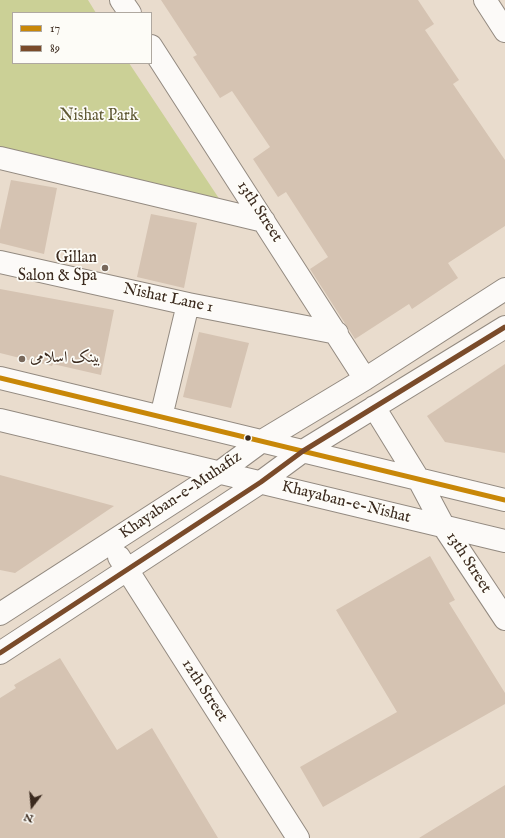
<!DOCTYPE html>
<html>
<head>
<meta charset="utf-8">
<style>
	body { margin:0 }
	#map { position:relative; width:505px; height:838px; overflow:hidden; background:#e9dccd; font-family:"IM FELL English",serif }
	canvas { display:block }
	.legend { position:absolute; left:12px; top:12px; width:140px; height:52px; box-sizing:border-box; background:#fdfcf7; border:1px solid #afa8a0; margin:0; padding:5px 7px; list-style:none; font-size:12px; color:#3b2a1e }
	.legend li { display:flex; align-items:center; gap:8px; height:20px }
	.legend b { width:20px; border:1px solid #afa8a0 }
	.north { position:absolute; left:12px; top:786px; width:40px; height:40px; -webkit-text-stroke:3px #fdfcf7; paint-order:stroke; rotate:196deg; font-size:11px; font-weight:700; line-height:16px; text-align:center; color:#3b2a1e }
	.north::after { content:''; display:block; margin:auto; width:14px; height:18px; background:#3b2a1e; clip-path:polygon(50% 0,100% 100%,50% 72%,0 100%) }
</style>
</head>
<body>
<div id="map">
<canvas width="505" height="838"></canvas>
<ul class="legend">
<li><b style="height:5px;background:#c88708"></b>17</li>
<li><b style="height:5px;background:#7a4b2a"></b>89</li>
</ul>
<div class="north">N</div>
</div>
<script>
const ctx = document.querySelector('canvas').getContext('2d');
ctx.lineJoin = 'round';
function fill(path, color) {
  ctx.fillStyle = color;
  ctx.fill(path, 'evenodd');
}
function toPath(rows) {
  const path = new Path2D();
  for (const r of rows) {
    path.moveTo(r[0], r[1]);
    for (let i = 2; i < r.length; i += 2) path.lineTo(r[i], r[i + 1]);
  }
  return path;
}
function strokePath(path, color, width, dash) {
  ctx.strokeStyle = color;
  ctx.lineWidth = width;
  ctx.lineCap = dash ? 'butt' : 'round';
  ctx.setLineDash(dash || []);
  ctx.stroke(path);
}
function drawText(font, color, halo, rows, align = 'center') {
  ctx.font = font + ' "IM FELL English",Amiri,serif';
  ctx.lineWidth = 3.5;
  ctx.setLineDash([]);
  ctx.textBaseline = 'middle';
  ctx.strokeStyle = halo;
  ctx.fillStyle = color;
  for (const [text, x, y, turn = 0] of rows) {
    ctx.save();
    ctx.translate(x, y);
    ctx.rotate((+turn || 0) * Math.PI / 180);
    ctx.textAlign = isNaN(turn) ? turn : align;
    if (halo) ctx.strokeText(text, 0, 0);
    ctx.fillText(text, 0, 0);
    ctx.restore();
  }
}
fill(toPath([
	[0,0,88,0,96,13,13,13,13,63,129,63,222,203,0,148]
]), '#cbd096');
fill(toPath([
	[161,0,418,0,434,24,425,30,459,80,453,84,505,160,505,226,448,263,458,278,412,309,409,304,355,339,310,269,328,257,286,192,278,197,253,159,270,147,232,91,220,98,193,57,197,55],
	[11,180,57,188,44,254,0,243,0,230],
	[151,214,197,223,184,288,137,277],
	[0,289,114,310,101,375,53,364,52,366,0,353],
	[199,332,249,343,231,408,183,397],
	[505,364,505,453,445,442,427,416],
	[0,475,114,506,15,573,0,570],
	[430,556,455,600,449,603,505,693,505,704,323,807,300,767,397,712,336,610],
	[60,658,117,750,152,728,218,838,0,838,0,698,16,688,14,685],
	[505,785,505,838,419,838]
]), '#d5c3b2');
const minor = toPath([
	[121,0,130,13],
	[485,0,505,31],
	[151,46,365,379],
	[0,158,264,221],
	[0,262,188,304,337,333],
	[0,378,505,500],
	[374,407,419,480,444,527,505,619],
	[161,417,188,304],
	[0,420,505,541],
	[119,557,298,838],
	[0,614,220,472,262,441,365,379,505,289],
	[0,653,261,482,303,451,505,327]
]);
strokePath(minor, '#938a80', 24);
strokePath(minor, '#fcfaf8', 22);
strokePath(toPath([
	[0,378,505,500]
]), '#c88708', 5);
strokePath(toPath([
	[0,653,261,482,303,451,505,327]
]), '#7a4b2a', 5);
for (const [x, y, r, color] of [
	[105,268,4,"#78685b"],
	[22,359,4,"#78685b"],
	[248,438,3.5,"#3b2a1e"]
]) {
  const dot = new Path2D();
  dot.arc(x, y, r, 0, 2 * Math.PI);
  ctx.fillStyle = color;
  ctx.fill(dot);
  strokePath(dot, '#fdfcf7', 1.5);
}
drawText('16px', '#5f5934', '#fdfcf7', [
	["Nishat Park",99,117]
]);
drawText('16px', '#3b2a1e', '#fdfcf7', [
	["13th Street",259,212,57],
	["Nishat Lane 1",168,299,12],
	["Khayaban-e-Muhafiz",181,496,-34],
	["Khayaban-e-Nishat",346,503,14],
	["13th Street",468,563,57],
	["12th Street",204,691,57]
]);
drawText('16px', '#3b2a1e', '#fdfcf7', [
	["Gillan",97,259],
	["Salon & Spa",97,277],
	["بینک اسلامی",30,359,"left"]
], 'right');
</script>
</body>
</html>
